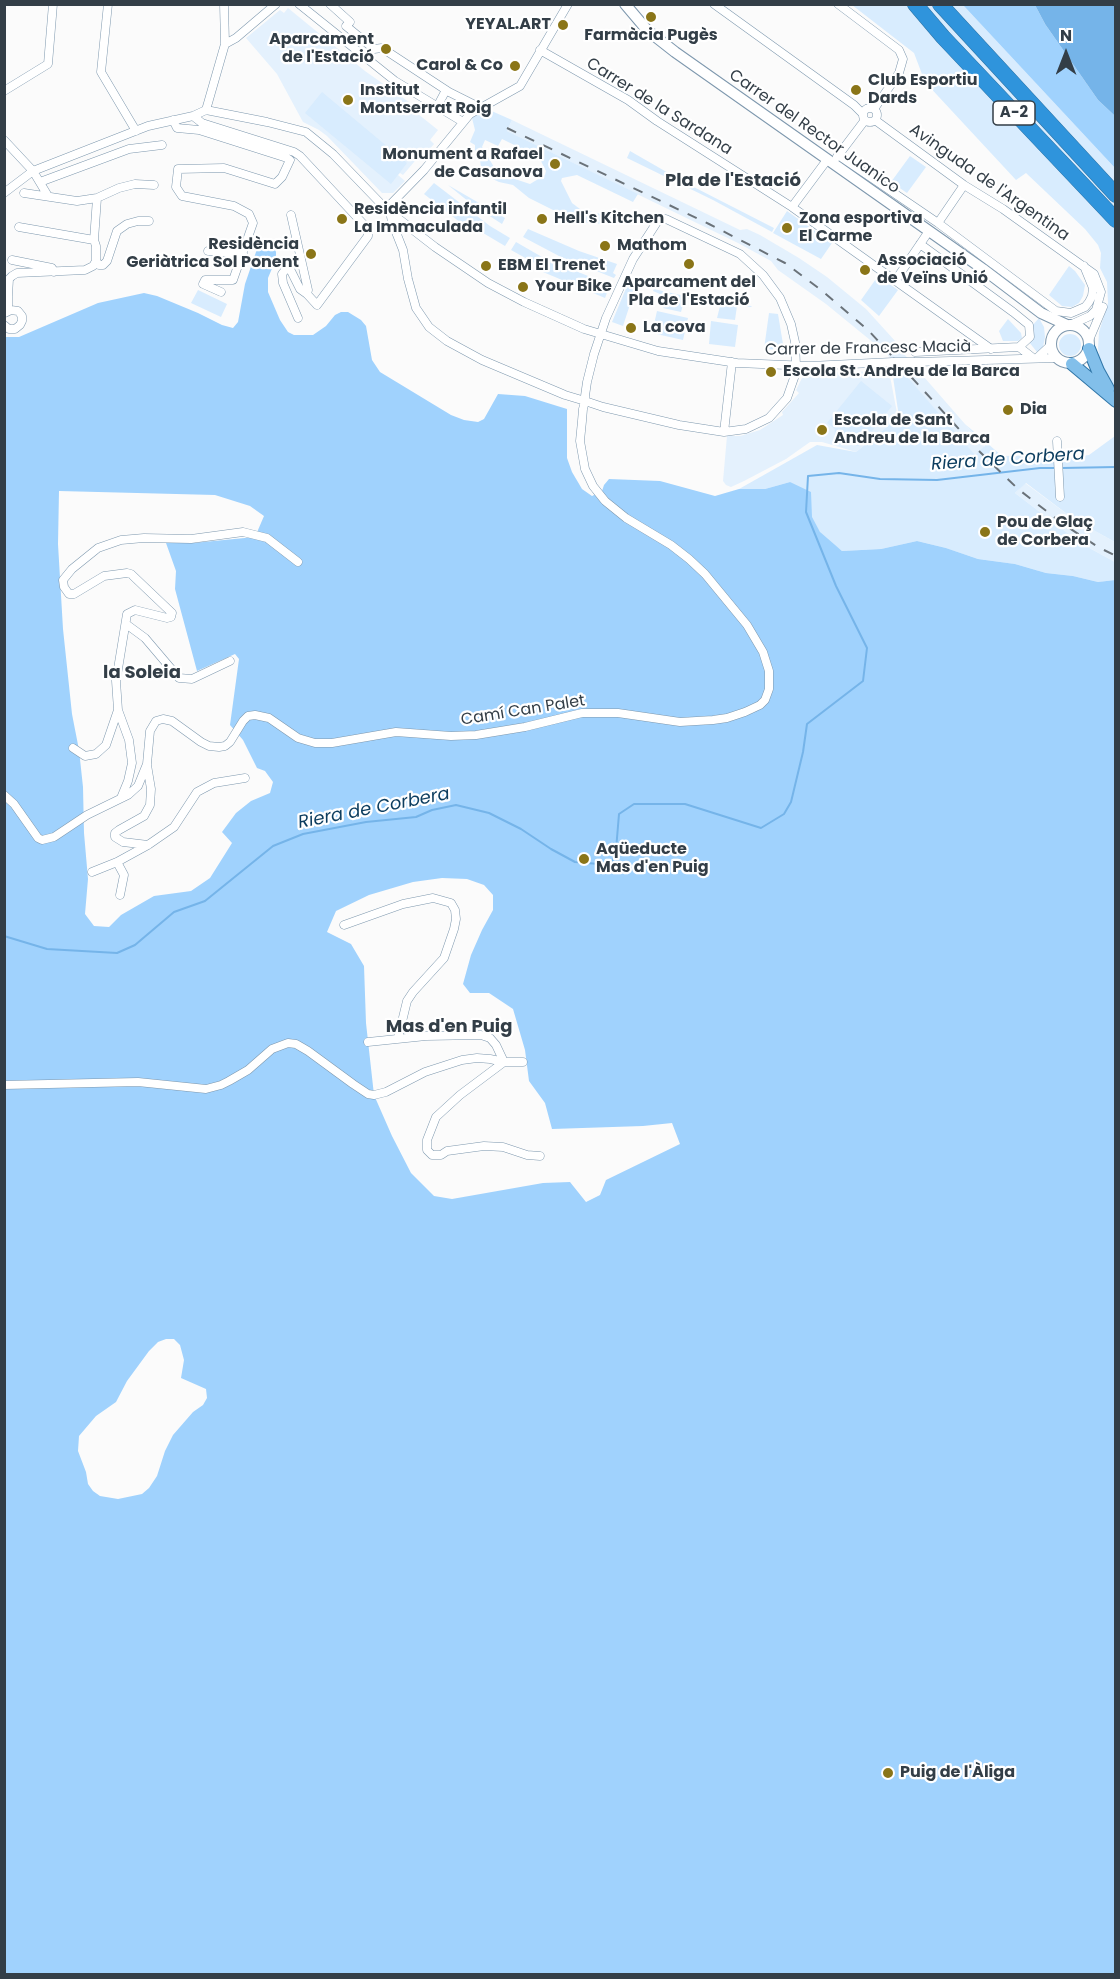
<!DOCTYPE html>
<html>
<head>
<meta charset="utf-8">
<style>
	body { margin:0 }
	#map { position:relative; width:1120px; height:1979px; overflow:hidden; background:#fbfbfb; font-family:Poppins,sans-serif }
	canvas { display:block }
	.frame { position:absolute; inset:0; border:6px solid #333e47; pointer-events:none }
	.north { position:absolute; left:1036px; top:24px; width:60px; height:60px; -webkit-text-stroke:4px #fff; paint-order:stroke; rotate:0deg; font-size:16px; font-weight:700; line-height:24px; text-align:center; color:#333e47 }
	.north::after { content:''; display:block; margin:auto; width:21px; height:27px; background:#333e47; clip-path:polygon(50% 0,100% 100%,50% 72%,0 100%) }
</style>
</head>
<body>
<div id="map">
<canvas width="1120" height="1979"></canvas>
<div class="frame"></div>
<div class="north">N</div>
</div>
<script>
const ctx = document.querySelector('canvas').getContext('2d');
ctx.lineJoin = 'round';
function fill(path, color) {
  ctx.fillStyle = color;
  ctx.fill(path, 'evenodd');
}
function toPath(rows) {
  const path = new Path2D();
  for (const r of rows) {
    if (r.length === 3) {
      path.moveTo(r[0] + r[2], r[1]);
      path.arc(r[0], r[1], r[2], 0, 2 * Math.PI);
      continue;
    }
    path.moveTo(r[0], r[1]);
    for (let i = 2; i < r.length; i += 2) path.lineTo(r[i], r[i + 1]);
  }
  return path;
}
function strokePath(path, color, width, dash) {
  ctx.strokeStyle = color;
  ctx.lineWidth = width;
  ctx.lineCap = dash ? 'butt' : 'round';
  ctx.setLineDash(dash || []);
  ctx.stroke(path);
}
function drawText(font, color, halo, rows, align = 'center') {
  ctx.font = font + ' Poppins,sans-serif';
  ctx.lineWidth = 4.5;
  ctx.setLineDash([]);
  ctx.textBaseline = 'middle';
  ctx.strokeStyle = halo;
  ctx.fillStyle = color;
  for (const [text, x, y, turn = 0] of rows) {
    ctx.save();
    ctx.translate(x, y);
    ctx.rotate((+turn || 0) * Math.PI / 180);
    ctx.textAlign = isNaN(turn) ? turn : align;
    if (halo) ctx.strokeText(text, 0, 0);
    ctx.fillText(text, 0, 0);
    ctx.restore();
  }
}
fill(toPath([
	[288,8,365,71,416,107,413,110,438,130,430,140,434,144,423,157,420,155,403,175,400,173,398,175,405,181,393,193,382,193,327,136,319,130,303,122,277,74,246,38,280,10,284,13],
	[512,120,740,230,747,229,760,235,799,258,827,277,866,309,906,353,904,354,985,447,975,456,886,353,826,304,778,270,771,261,738,243,507,131],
	[889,371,898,418,856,452,822,442,810,442,786,459,744,481,731,487,726,485,723,481,727,436,740,436,760,430,783,415,782,412,799,393,796,390,803,376,812,373],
	[1025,483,1075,520,1115,542,1115,562,1082,544,1015,493]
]), '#e4f1fd');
fill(toPath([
	[852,5,963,5,1115,168,1115,388,1101,370,1098,348,1099,332,1108,303,1107,282,1100,268,1101,253,1098,245,1085,229,1026,173,1016,180,925,82,914,53],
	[322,92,407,163,391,184,305,113],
	[487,109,512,120,507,131,638,194,633,202,577,175,562,178,561,181,572,203,580,209,609,216,620,213,627,217,624,222,616,219,606,224,588,223,567,217,529,198,513,185,499,182,482,174,480,160,475,156,475,145,470,142,475,130,472,118],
	[502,139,539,157,546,171,545,175,530,184,512,178,503,170,494,167,482,147,485,140,498,146],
	[630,151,684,182,774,228,772,232,713,200,627,158],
	[910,156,926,167,907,193,891,182],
	[434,183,490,226,510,238,505,246,478,230,475,234,424,194],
	[448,185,505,218,502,224,474,206],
	[787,211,832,243,821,259,773,233],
	[528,229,579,251,617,264,613,273,616,275,614,278,559,256,523,237],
	[516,242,542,257,538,265,511,250],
	[549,260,610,285,605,298,543,272],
	[1069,266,1075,271,1085,285,1083,296,1079,303,1072,307,1062,306,1049,295],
	[878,276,898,290,879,316,861,300],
	[627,286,635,289,623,326,612,322],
	[654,289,698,299,699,301,685,298,681,312,663,308,667,297,653,291],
	[198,290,227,304,221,317,191,303],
	[707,300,751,306,752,307,737,306,735,320,717,318,720,306,705,302],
	[657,311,688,318,683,340,652,333],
	[769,313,778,314,784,350,764,349],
	[1039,318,1044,327,1045,337,1043,347,1037,352,1029,342,1031,327],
	[1008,319,1021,333,1022,338,1018,341,1003,341,999,331],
	[711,321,738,325,735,347,709,344],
	[1070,345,11],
	[890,357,975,455,985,446,965,424,1002,456,1051,455,1051,462,1066,462,1066,458,1089,455,1115,436,1115,542,1075,520,1026,483,1015,493,1082,544,1115,562,1115,580,1098,582,1073,576,1046,573,1015,564,978,559,946,548,917,541,881,549,842,551,822,536,790,482,765,489,739,489,817,445,856,452,899,417],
	[861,381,892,406,865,440,858,446,834,441,835,429,827,423]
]), '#d8ecfe');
fill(toPath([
	[963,5,1035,5,1045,24,1098,100,1115,116,1115,168],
	[266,243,273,245,276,252,276,259,268,278,268,292,280,320,288,332,294,335,313,335,326,326,335,315,341,312,348,312,361,320,366,326,372,360,380,372,451,415,464,420,478,422,484,419,498,394,525,396,567,409,567,458,572,472,582,489,592,496,602,491,604,485,609,479,660,481,715,496,739,489,765,489,790,482,811,492,812,517,820,532,842,551,881,549,917,541,946,548,978,559,1015,564,1046,573,1073,576,1098,582,1115,580,1115,1974,5,1974,5,337,19,337,98,303,144,293,157,296,198,313,222,325,233,328,238,322,245,284,256,252,260,246],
	[59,491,215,495,250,506,264,516,255,537,193,543,166,543,176,571,175,589,197,671,235,654,239,659,230,725,243,740,257,768,265,771,273,782,270,793,251,801,236,813,222,832,232,843,210,878,191,891,154,896,121,915,109,927,94,926,85,914,88,879,84,833,83,787,79,750,72,714,63,629,58,544],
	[442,878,467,879,484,885,493,895,493,910,482,930,471,955,463,984,470,993,489,993,513,1009,525,1050,529,1081,545,1103,552,1129,643,1126,672,1123,680,1144,606,1180,600,1195,586,1202,570,1182,543,1183,452,1199,434,1196,411,1173,392,1136,374,1095,366,1023,364,966,351,944,327,932,336,911,369,895,413,882],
	[166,1339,174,1339,180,1345,184,1360,181,1378,206,1389,207,1398,203,1405,193,1412,173,1435,165,1451,157,1476,149,1488,142,1494,118,1499,100,1496,93,1491,88,1484,86,1472,78,1451,79,1436,96,1416,116,1402,127,1381,149,1351,158,1342]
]), '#a0d2fd');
fill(toPath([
	[1035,5,1115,5,1115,116,1098,100,1045,24]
]), '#75b4e9');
strokePath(toPath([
	[1062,468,1116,467],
	[4,936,47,949,117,953,135,945,174,912,205,901,273,846,303,834,366,822,416,817,432,810,456,805,489,813,521,829,551,849,575,862,611,865,616,850,619,814,634,804,685,804,761,828,784,814,791,802,803,752,807,724,863,681,867,648,836,586,806,512,808,476,839,473,880,479,937,480,1040,468,1056,468]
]), '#75b4e9', 2);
const minor = toPath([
	[108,4,101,72,136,131],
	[299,4,395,81,463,122],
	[330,4,350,22,346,26,374,49,382,48,449,92,481,108],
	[714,4,854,105,863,114],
	[838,4,899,50,903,59,899,73,874,109],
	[225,44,236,38,276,4],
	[540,50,628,100,657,121,792,207,991,349],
	[4,91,48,64,53,4],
	[437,107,446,90],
	[870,115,7],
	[206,110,267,122,306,132,333,154,386,209,435,247,488,283,524,302,584,329,658,351,737,363,810,366,893,362],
	[206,110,225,44,224,4],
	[193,116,202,123,294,152,300,156,368,229,368,236,317,305,307,294],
	[173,120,177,128,199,130,287,158,290,160,282,177,275,184,224,168,178,169,176,187,182,196,234,206,249,214,253,223,233,280,205,280,203,284,221,292],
	[875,120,964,185,1003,209,1094,274,1101,292,1096,310,1090,316,1070,325],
	[4,140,33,171,48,196],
	[838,155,938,223,1056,311,1071,313,1085,307,1089,302,1092,296,1093,288,1084,266],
	[837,157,865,120],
	[40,182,129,149,162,145],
	[4,193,33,171,148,126,193,116,206,110],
	[24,193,77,201,97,198,119,188,135,184,154,185],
	[792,207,827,160],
	[386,209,424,170,470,114,520,86,568,4],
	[291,215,308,290,307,294,300,289,290,269,286,269,282,274,283,283,298,318],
	[938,223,964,185],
	[19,227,94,240,97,198],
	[920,244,1013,312,1029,325,1030,337,1019,347],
	[208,251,243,254],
	[12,260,52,268,54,272],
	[96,261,99,265,103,265,107,261,117,231,127,224,138,221,149,221],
	[895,281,929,231],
	[8,311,8,296,9,279,12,276,17,273,85,270,93,266,96,261,96,246,94,240],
	[4,325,9,329,15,329,20,325,22,321,22,316,18,311,11,310,5,313],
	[1089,340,1103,307],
	[915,352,1019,347,1033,358],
	[1038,357,1051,345],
	[915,362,1056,358],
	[724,432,732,362],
	[1057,441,1060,497],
	[126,624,145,638,179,678,192,679,230,661],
	[73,748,85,756,96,754,106,745,118,710],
	[147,765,151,789,150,805,144,816,119,830,115,833,115,837,123,842,148,845],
	[4,795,14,804,38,838,42,840,54,837,87,815,128,795,138,786,147,764,150,731,156,721,163,719,172,721,201,742,209,746,219,747,225,746,230,742,243,721,248,716,255,715,269,718,298,738,315,743,332,743,396,732,451,736,476,735,525,727,582,713,618,713,680,722,713,720,727,718,745,712,760,705,765,700,769,689,769,671,763,652,747,625,705,574,689,559,671,545,626,518,605,501,593,486,585,469,580,441,582,421,583,409,585,401,585,396,587,382,594,354,606,318,633,259,659,219,666,219,740,254,763,275,780,298,791,324,795,342,796,366,794,378,787,398,769,418,746,429,724,432,679,425,603,407,585,401,565,395,482,360,447,341,429,327,416,308,408,279,403,250,392,222,390,211],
	[121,798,128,781,132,763,129,740,118,710,116,681,127,614,135,610,167,618,171,617,172,613,131,574,127,573,104,576,74,594,69,594,64,587,63,580,72,569,98,548,121,540,144,538,191,539,243,532,267,538,298,562],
	[117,862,124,875,120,895],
	[92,872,117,862,148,845,174,827,197,792,214,783,245,778],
	[344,925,403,904,433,898,451,903,455,910,456,919,454,929,444,958,413,992,407,1001,398,1038],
	[368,1042,426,1036,481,1035,490,1038,496,1045,504,1062],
	[504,1062,460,1095,436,1117,427,1140,427,1150,432,1155,441,1155,447,1151,484,1146,503,1147,527,1155,540,1156],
	[4,1085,138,1082,206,1089,221,1085,229,1081,248,1070,272,1049,288,1043,296,1044,308,1051,353,1084,368,1094,374,1095,386,1092,425,1072,462,1060,477,1058,490,1059,504,1062,523,1062]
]);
const secondary = toPath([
	[625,4,647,30,675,52,983,269,1041,313,1067,325],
	[1070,344,19]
]);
const primary = toPath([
	[1089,349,1098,371,1108,389],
	[1072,364,1116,401]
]);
const motorway = toPath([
	[915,4,943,37,1116,220],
	[940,4,1116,195]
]);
strokePath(minor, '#7e98ae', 9);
strokePath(secondary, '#7e98ae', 12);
strokePath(primary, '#3076a8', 14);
strokePath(motorway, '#3076a8', 16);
strokePath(minor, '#fff', 8);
strokePath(secondary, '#fff', 10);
strokePath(primary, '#82bfea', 12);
strokePath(motorway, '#2f94dc', 15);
strokePath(toPath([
	[507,128,709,224,785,263,821,290,869,331,980,452,1018,489,1063,524,1098,547,1116,556]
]), '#6a7279', 2, [10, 10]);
const minorBridge = toPath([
	[893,362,915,362]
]);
strokePath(minorBridge, '#7e98ae', 9, []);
strokePath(minorBridge, '#fff', 8);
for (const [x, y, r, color] of [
	[651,17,6,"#8a7518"],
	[563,25,6,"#8a7518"],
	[386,49,6,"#8a7518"],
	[515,66,6,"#8a7518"],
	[856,90,6,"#8a7518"],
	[348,100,6,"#8a7518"],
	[555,164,6,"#8a7518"],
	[342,219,6,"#8a7518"],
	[542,219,6,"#8a7518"],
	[787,228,6,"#8a7518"],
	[605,246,6,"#8a7518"],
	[311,254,6,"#8a7518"],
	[689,264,6,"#8a7518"],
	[486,266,6,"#8a7518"],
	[865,270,6,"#8a7518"],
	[523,287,6,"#8a7518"],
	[631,328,6,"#8a7518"],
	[771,372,6,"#8a7518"],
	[1008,410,6,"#8a7518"],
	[822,430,6,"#8a7518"],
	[985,532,6,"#8a7518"],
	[584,859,6,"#8a7518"],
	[888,1773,6,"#8a7518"]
]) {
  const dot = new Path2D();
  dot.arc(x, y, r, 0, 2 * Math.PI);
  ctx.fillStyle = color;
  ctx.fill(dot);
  strokePath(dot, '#fff', 2);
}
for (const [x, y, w] of [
	[1014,113,42]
]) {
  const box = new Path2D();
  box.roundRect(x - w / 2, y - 12, w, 24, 4.5);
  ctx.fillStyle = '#fff';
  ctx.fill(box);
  strokePath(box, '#333e47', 1.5);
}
drawText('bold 15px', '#333e47', null, [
	["A-2",1014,113]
]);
drawText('bold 16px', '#333e47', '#fff', [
	["YEYAL.ART",551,25,"right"],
	["Farmàcia Pugès",651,36,"center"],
	["Aparcament",374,40,"right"],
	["de l'Estació",374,58,"right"],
	["Carol & Co",503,66,"right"],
	["Club Esportiu",868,81],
	["Dards",868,99],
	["Institut",360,91],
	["Montserrat Roig",360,109],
	["Monument a Rafael",543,155,"right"],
	["de Casanova",543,173,"right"],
	["Residència infantil",354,210],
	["La Immaculada",354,228],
	["Hell's Kitchen",554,219],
	["Zona esportiva",799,219],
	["El Carme",799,237],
	["Residència",299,245,"right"],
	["Geriàtrica Sol Ponent",299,263,"right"],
	["Mathom",617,246],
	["Associació",877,261],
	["de Veïns Unió",877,279],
	["EBM El Trenet",498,266],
	["Aparcament del",689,283,"center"],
	["Pla de l'Estació",689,301,"center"],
	["Your Bike",535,287],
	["La cova",643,328],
	["Escola St. Andreu de la Barca",783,372],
	["Dia",1020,410],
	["Escola de Sant",834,421],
	["Andreu de la Barca",834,439],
	["Pou de Glaç",997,523],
	["de Corbera",997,541],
	["Aqüeducte",596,850],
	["Mas d'en Puig",596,868],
	["Puig de l'Àliga",900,1773]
], 'left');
drawText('16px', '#333e47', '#fff', [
	["Carrer de la Sardana",659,107,32],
	["Carrer del Rector Juanico",814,132,35],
	["Avinguda de l'Argentina",989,183,35],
	["Carrer de Francesc Macià",868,349,-1],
	["Camí Can Palet",523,711,-9]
]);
drawText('bold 18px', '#333e47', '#fff', [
	["Pla de l'Estació",733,181],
	["la Soleia",142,673],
	["Mas d'en Puig",449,1027]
]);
drawText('italic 18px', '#0c3d5f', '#fff', [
	["Riera de Corbera",1008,460,-4],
	["Riera de Corbera",374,809,-11]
]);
</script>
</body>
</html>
